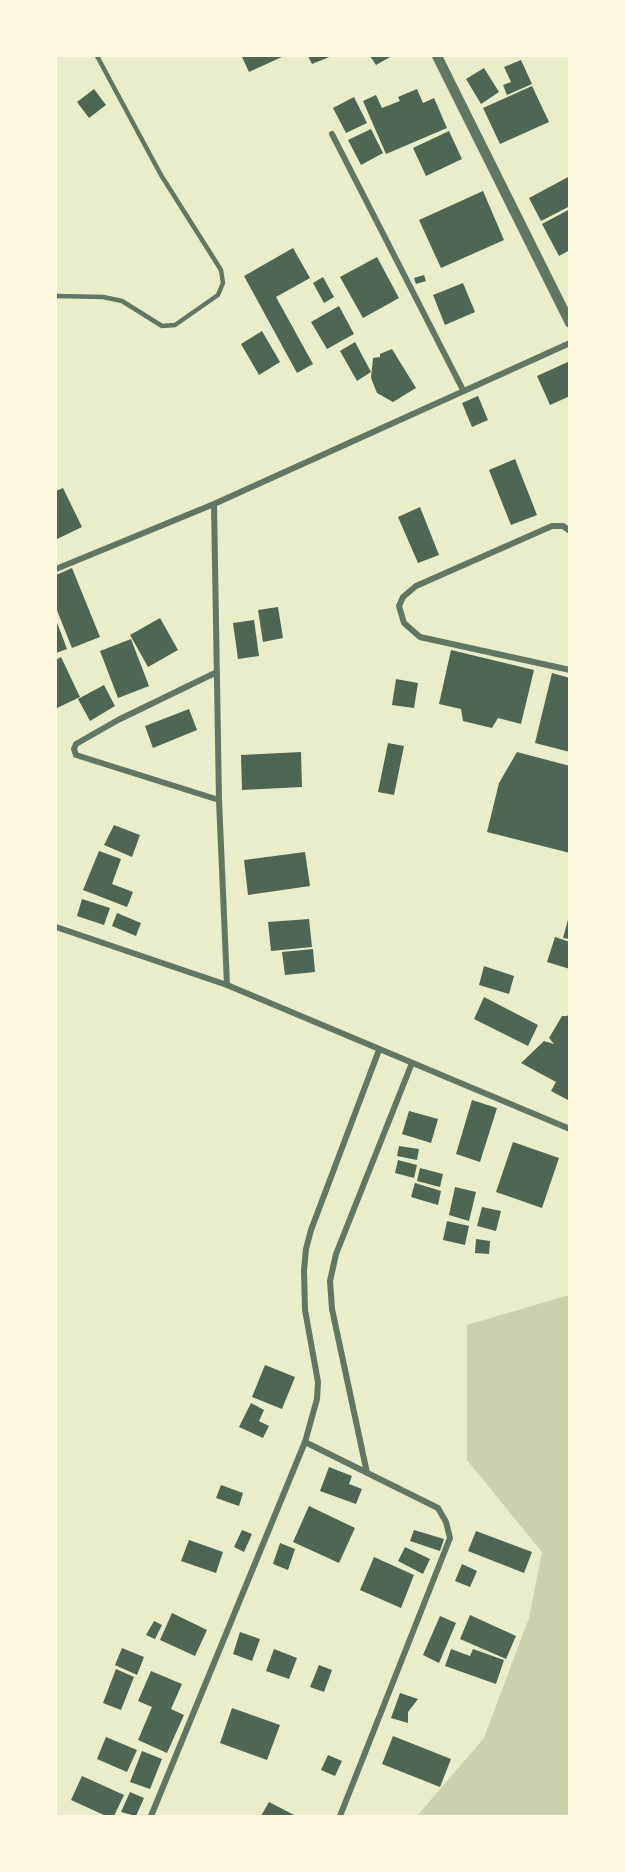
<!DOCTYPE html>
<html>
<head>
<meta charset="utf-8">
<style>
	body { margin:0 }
	#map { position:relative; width:625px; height:1872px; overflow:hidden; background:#e9edc9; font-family:Rubik,sans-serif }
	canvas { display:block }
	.frame { position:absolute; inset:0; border:57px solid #fefae0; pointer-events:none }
</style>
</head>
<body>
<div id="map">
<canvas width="625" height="1872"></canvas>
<div class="frame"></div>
</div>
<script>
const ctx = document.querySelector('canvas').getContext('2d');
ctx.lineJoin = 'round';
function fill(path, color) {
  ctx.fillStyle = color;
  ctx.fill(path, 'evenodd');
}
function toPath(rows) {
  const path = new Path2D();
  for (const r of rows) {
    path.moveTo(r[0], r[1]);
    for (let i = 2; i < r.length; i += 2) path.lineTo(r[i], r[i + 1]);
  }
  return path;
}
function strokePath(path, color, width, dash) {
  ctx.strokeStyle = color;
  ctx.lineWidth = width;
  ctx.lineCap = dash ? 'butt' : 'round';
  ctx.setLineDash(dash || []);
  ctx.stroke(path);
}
fill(toPath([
	[569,1295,569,1816,417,1816,484,1738,529,1618,542,1552,467,1460,467,1325]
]), '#cad2ad');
fill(toPath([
	[246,56,284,56,249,72,242,57],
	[308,56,332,56,312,64],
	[370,56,392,56,376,65],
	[521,60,532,84,507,95,503,85,511,82,504,67],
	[484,68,499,92,481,104,466,79],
	[532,86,549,122,500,144,483,108],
	[94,89,106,105,89,118,77,102],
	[417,89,423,103,434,98,447,128,386,154,363,101,376,95,382,108,400,101,398,97],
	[354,97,367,123,346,133,333,108],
	[371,129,383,153,361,165,348,140],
	[449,131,462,159,426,176,413,148],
	[570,176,570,206,541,221,529,198],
	[483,191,504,240,441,268,419,220],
	[570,209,570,250,559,256,542,224],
	[293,248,310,278,276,297,313,364,297,373,244,276],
	[377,257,399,298,363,318,340,277],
	[424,275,426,281,416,284,414,278],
	[323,277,334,297,324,303,313,283],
	[463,283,475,312,445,325,433,295],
	[339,306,354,334,327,349,311,322],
	[262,331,280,362,259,375,241,344],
	[355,342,371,372,357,381,340,351],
	[392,349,416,388,393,402,377,393,371,378,373,358,380,357,380,354],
	[570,361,570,396,550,405,537,376],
	[478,396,488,420,472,427,462,403],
	[515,459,537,515,511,525,489,470],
	[63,488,82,527,57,539,56,491],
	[420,507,439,555,418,563,398,517],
	[72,568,100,637,72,648,56,608,56,575],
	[278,607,283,638,263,642,258,610],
	[160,618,178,650,148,667,130,635],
	[56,620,67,649,56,653],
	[254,620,259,656,238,659,233,623],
	[131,639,149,686,118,698,100,651],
	[451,650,534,670,521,724,498,718,492,728,463,721,461,709,439,704],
	[61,657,80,697,57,708,56,704,56,660],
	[552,673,570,678,570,752,535,743],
	[396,679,418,683,414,708,392,705],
	[104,685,115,706,90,721,78,699],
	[189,709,197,730,153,748,145,726],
	[388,743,404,746,394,795,378,792],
	[301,752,302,787,242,790,241,755],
	[517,752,570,766,570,853,487,832,499,783],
	[114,825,140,835,132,857,104,845],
	[99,851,121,859,112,884,133,892,127,907,83,890],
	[305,852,310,886,248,895,244,860],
	[82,899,110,908,104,925,77,916],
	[117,913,141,923,136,936,112,926],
	[569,916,570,916,570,939,563,938],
	[309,919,312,947,271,951,268,922],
	[555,937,570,942,570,969,547,962],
	[313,949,315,972,285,975,282,952],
	[484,966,514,976,509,994,479,985],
	[484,997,538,1025,528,1046,474,1019],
	[570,1013,570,1101,551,1091,556,1082,521,1063,544,1041,554,1044,549,1038,562,1016,567,1016],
	[472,1100,497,1108,480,1162,456,1154],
	[409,1111,438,1119,431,1143,402,1134],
	[513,1142,559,1158,542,1208,496,1192],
	[399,1146,419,1149,417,1160,397,1156],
	[398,1160,417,1165,414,1178,395,1173],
	[420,1168,443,1174,440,1187,417,1181],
	[415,1183,441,1191,438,1205,411,1197],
	[455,1187,476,1192,469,1221,449,1215],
	[482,1207,501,1211,496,1231,477,1226],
	[447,1221,469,1226,465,1245,443,1240],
	[476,1239,490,1241,489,1254,475,1253],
	[265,1365,295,1377,282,1409,252,1397],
	[251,1403,264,1410,259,1421,269,1426,263,1438,239,1427],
	[329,1467,352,1476,349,1484,362,1489,356,1504,320,1491],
	[221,1485,243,1493,239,1506,216,1498],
	[309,1506,355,1528,339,1563,293,1542],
	[242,1530,252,1534,244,1552,234,1547],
	[414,1530,444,1539,440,1551,410,1541],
	[476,1531,532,1552,524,1573,468,1551],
	[189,1540,223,1552,216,1573,181,1561],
	[280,1543,295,1549,288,1570,273,1564],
	[405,1547,430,1559,423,1574,398,1561],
	[374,1557,414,1575,401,1608,360,1590],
	[462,1564,477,1571,470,1587,455,1581],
	[172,1613,207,1630,195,1656,160,1640],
	[470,1615,516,1636,506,1659,460,1639],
	[440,1616,456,1623,439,1663,423,1655],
	[154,1621,162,1625,155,1639,146,1635],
	[240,1632,260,1639,252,1661,233,1654],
	[122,1648,144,1657,137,1675,115,1665],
	[274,1649,297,1658,289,1679,266,1671],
	[451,1649,470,1656,473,1649,504,1660,496,1684,445,1666],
	[319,1665,332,1670,324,1692,310,1687],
	[116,1669,134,1677,121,1710,103,1703],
	[151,1671,182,1684,171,1709,184,1715,167,1753,138,1740,152,1707,138,1701],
	[400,1693,418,1699,408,1712,408,1723,391,1718],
	[232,1708,280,1725,267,1760,220,1743],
	[393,1736,451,1759,440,1787,382,1764],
	[106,1737,137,1750,127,1772,97,1759],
	[142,1751,162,1759,150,1789,130,1782],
	[328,1755,342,1761,335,1776,321,1770],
	[82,1776,124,1795,114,1816,106,1816,71,1800],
	[130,1792,144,1798,136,1816,121,1812],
	[269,1802,296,1816,261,1816]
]), '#4f6655');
strokePath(toPath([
	[56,296,103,297,122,301,162,326,175,325,218,295,223,283,221,270,161,175,97,56]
]), '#617663', 4.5);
strokePath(toPath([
	[332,134,463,390],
	[214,504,219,800,227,985],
	[570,531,563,526,552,526,416,586,403,597,399,606,404,623,420,637,570,670],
	[56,569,214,504,570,343],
	[217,672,118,720,76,744,74,749,76,755,219,800],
	[56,927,227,985,570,1129],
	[305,1442,438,1508,446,1522,450,1538,340,1816],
	[367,1473,332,1309,330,1281,336,1254,412,1063],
	[151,1816,305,1442,317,1399,318,1382,305,1310,304,1270,306,1249,311,1230,379,1050]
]), '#617663', 6);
strokePath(toPath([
	[437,56,570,323]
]), '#617663', 10);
</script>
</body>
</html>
